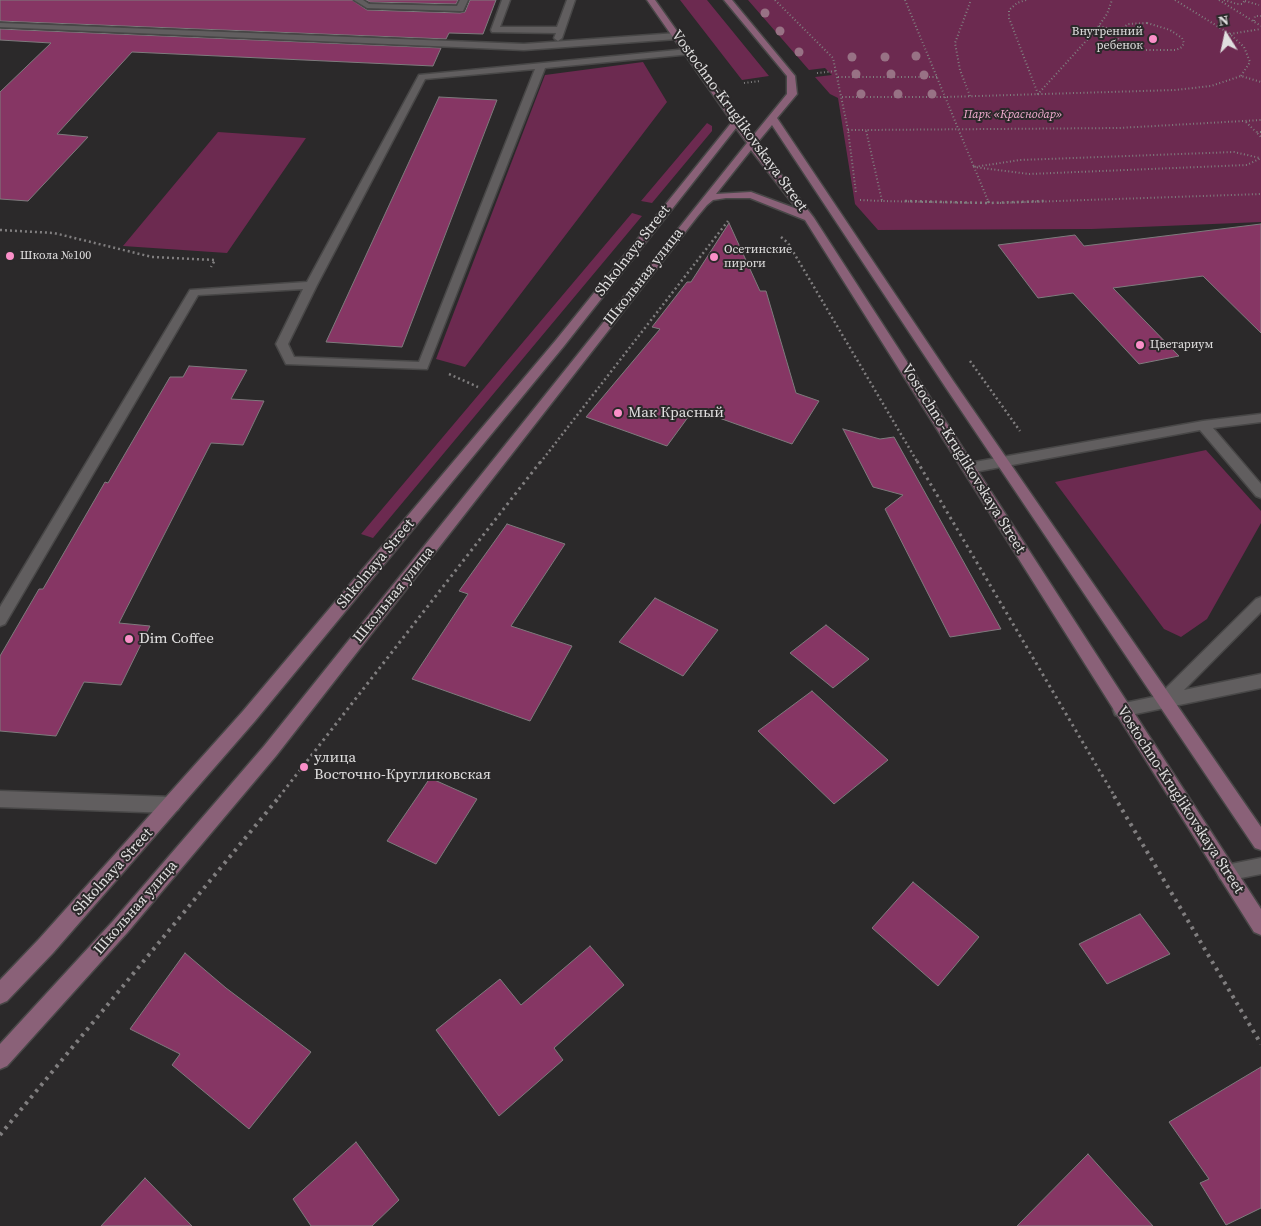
<!DOCTYPE html>
<html>
<head>
<meta charset="utf-8">
<style>
	body { margin:0 }
	#map { position:relative; width:1261px; height:1226px; overflow:hidden; background:#2b292a; font-family:"Source Serif 4",serif }
	canvas { display:block }
	.north { position:absolute; left:1201px; top:10px; width:50px; height:50px; -webkit-text-stroke:4px #2b292a; paint-order:stroke; rotate:350deg; font-size:14px; font-weight:700; line-height:20px; text-align:center; color:#e0dfdf }
	.north::after { content:''; display:block; margin:auto; width:18px; height:22px; background:#e0dfdf; clip-path:polygon(50% 0,100% 100%,50% 72%,0 100%) }
</style>
</head>
<body>
<div id="map">
<canvas width="1261" height="1226"></canvas>
<div class="north">N</div>
</div>
<script>
const ctx = document.querySelector('canvas').getContext('2d');
ctx.lineJoin = 'round';
function fill(path, color) {
  ctx.fillStyle = color;
  ctx.fill(path, 'evenodd');
}
function toPath(rows) {
  const path = new Path2D();
  for (const r of rows) {
    path.moveTo(r[0], r[1]);
    for (let i = 2; i < r.length; i += 2) path.lineTo(r[i], r[i + 1]);
  }
  return path;
}
function strokePath(path, color, width, dash) {
  ctx.strokeStyle = color;
  ctx.lineWidth = width;
  ctx.lineCap = dash ? 'butt' : 'round';
  ctx.setLineDash(dash || []);
  ctx.stroke(path);
}
function drawText(font, color, halo, rows, align = 'center') {
  ctx.font = font + ' "Source Serif 4",serif';
  ctx.lineWidth = 4;
  ctx.setLineDash([]);
  ctx.textBaseline = 'middle';
  ctx.strokeStyle = halo;
  ctx.fillStyle = color;
  for (const [text, x, y, turn = 0] of rows) {
    ctx.save();
    ctx.translate(x, y);
    ctx.rotate((+turn || 0) * Math.PI / 180);
    ctx.textAlign = isNaN(turn) ? turn : align;
    if (halo) ctx.strokeText(text, 0, 0);
    ctx.fillText(text, 0, 0);
    ctx.restore();
  }
}
fill(toPath([
	[680,0,707,0,769,76,742,80],
	[748,0,1261,0,1261,222,1092,229,878,230,855,204,838,98,830,94,815,77,832,75,825,68,809,70],
	[643,62,667,102,465,367,436,359,545,75],
	[707,123,712,126,712,131,652,203,641,201],
	[218,132,306,138,227,253,123,246],
	[632,213,642,216,373,538,361,534],
	[1206,450,1261,511,1261,523,1207,619,1181,637,1164,629,1055,482]
]), '#6c2a50');
const building = toPath([
	[0,0,352,0,367,10,460,13,465,12,470,0,496,0,483,34,449,33,446,39,0,21,0,0],
	[366,0,458,0,456,4,370,2,366,0],
	[0,29,441,48,433,66,132,52,57,134,88,137,28,201,0,199,0,92,51,43,0,40,0,29],
	[439,97,497,100,402,347,326,342,439,97],
	[729,223,760,291,766,291,796,393,819,401,792,444,694,409,667,446,586,417,660,329,652,327,687,282,691,282,729,223],
	[1261,224,1261,333,1203,276,1113,288,1179,356,1139,364,1073,293,1038,298,998,245,1075,235,1084,246,1261,224],
	[189,366,247,370,231,399,264,401,243,445,211,443,119,623,150,626,121,685,84,682,56,736,0,731,0,656,39,589,43,589,105,482,108,483,170,377,183,377,189,366],
	[843,429,880,439,894,437,1001,629,950,637,885,509,903,495,873,487,843,429],
	[507,524,565,544,511,626,572,646,530,721,412,679,468,594,459,591,507,524],
	[655,598,718,630,683,676,619,642,655,598],
	[826,625,869,659,833,688,790,653,826,625],
	[812,691,888,760,834,804,758,731,812,691],
	[430,778,477,799,436,864,387,841,430,778],
	[913,882,979,937,938,986,872,928,913,882],
	[1140,914,1170,954,1107,984,1079,944,1140,914],
	[590,946,624,985,554,1048,563,1060,499,1116,436,1030,500,979,521,1005,590,946],
	[185,953,226,988,311,1052,249,1129,172,1065,180,1054,130,1029,185,953],
	[1261,1067,1261,1208,1226,1225,1200,1183,1209,1179,1169,1122,1261,1067],
	[356,1142,399,1200,372,1226,311,1226,293,1199,356,1142],
	[1088,1154,1153,1226,1017,1226,1088,1154],
	[145,1178,192,1226,101,1226,145,1178]
]);
fill(building, '#863664');
strokePath(building, '#7e7b7d', 1);
const service = toPath([
	[354,0,363,0,369,4,457,6,460,0,468,0,463,11,460,11,367,8,354,0],
	[502,0,510,0,500,27,557,27,567,0,575,0,562,38,558,41,554,38,556,33,492,32,491,30,502,0],
	[0,23,524,44,677,33,681,36,677,39,524,50,0,27,0,23],
	[688,49,692,52,691,54,545,68,427,369,286,364,276,344,303,289,198,295,5,624,0,626,0,607,190,290,307,282,419,75,688,49],
	[535,69,419,362,294,357,288,344,317,285,425,79,535,69],
	[1261,414,1261,422,1213,428,1261,484,1261,498,1256,496,1200,430,969,473,964,471,962,468,964,465,969,463,1203,421,1261,414],
	[1261,597,1261,612,1184,690,1261,674,1261,688,1121,717,1115,715,1113,710,1115,705,1158,696,1256,599,1261,597],
	[0,791,172,797,178,800,181,805,178,810,172,813,0,807,0,791],
	[1261,858,1261,874,1226,881,1220,879,1217,873,1220,867,1226,865,1261,858]
]);
const secondary = toPath([
	[647,0,655,0,752,137,787,94,787,76,724,0,732,0,795,76,797,94,777,118,954,382,1261,827,1261,850,1255,848,946,388,772,125,757,143,814,218,1261,909,1261,935,1254,932,805,220,750,198,726,198,713,200,707,205,697,217,276,756,127,933,7,1066,0,1069,0,1044,113,921,264,746,747,143,736,128,564,346,255,721,53,953,7,1001,0,1004,0,980,39,939,243,711,556,340,732,122,647,0],
	[751,150,797,209,751,192,716,194,751,150]
]);
strokePath(service, '#484747', 3);
strokePath(secondary, '#484747', 3);
strokePath(toPath([
	[775,0,833,58,848,130,856,193],
	[905,0,974,167,1020,160,1234,152,1260,158],
	[1026,0,1017,3,1009,10,1009,18,1038,94,1096,30,1107,14,1112,0],
	[1175,0,1230,34,1244,47,1250,62,1241,76],
	[1219,0,1261,26],
	[1224,0,1237,4,1242,4,1245,0],
	[1245,1,1259,5],
	[1254,21,1255,16,1261,16],
	[1147,23,1170,30,1182,38,1184,43,1182,47,1176,50,1143,50,1121,43,1117,37,1119,31,1128,24,1147,23],
	[1099,26,1119,31],
	[1230,34,1261,29],
	[817,73,836,71],
	[838,77,937,77],
	[744,83,760,81],
	[970,96,960,70,955,43,971,0],
	[842,97,946,97,1175,90,1211,86,1241,76,1261,82],
	[1246,122,1256,132],
	[848,130,866,130],
	[1261,132,1256,132,1261,137],
	[860,200,882,201],
	[972,203,882,201,866,130,1119,128,1261,120],
	[989,203,974,167,1029,174,1247,165,1261,158],
	[1000,203,1261,194]
]), '#807e7f', 2, [1, 2.5]);
strokePath(toPath([
	[905,201,989,203],
	[988,201,989,203,1044,201],
	[0,230,54,233,152,257,215,260,211,267],
	[781,237,788,243,918,463],
	[970,361,1020,431],
	[449,374,478,387],
	[540,463,728,221]
]), '#807e7f', 2.5, [2, 3]);
strokePath(toPath([
	[917,461,1115,797],
	[279,797,541,461]
]), '#807e7f', 3, [2.5, 4]);
strokePath(toPath([
	[1114,796,1261,1044],
	[0,1135,280,796]
]), '#807e7f', 4, [3, 5]);
fill(service, '#615e5f');
fill(secondary, '#8a6178');
ctx.fillStyle = '#987285';
for (const [x, y] of [
	[765,13],
	[780,31],
	[799,52],
	[916,56],
	[852,57],
	[885,57],
	[856,74],
	[891,74],
	[924,75],
	[861,94],
	[898,94],
	[932,94]
]) {
  ctx.beginPath();
  ctx.arc(x, y, 4.5, 0, 2 * Math.PI);
  ctx.fill();
}
for (const [x, y, r, color] of [
	[1153,39,5,"#fa8fc8"],
	[10,256,5,"#fa8fc8"],
	[714,257,5,"#fa8fc8"],
	[1140,345,5,"#fa8fc8"],
	[618,413,5,"#fa8fc8"],
	[129,639,5,"#fa8fc8"],
	[304,767,5,"#fa8fc8"]
]) {
  const dot = new Path2D();
  dot.arc(x, y, r, 0, 2 * Math.PI);
  ctx.fillStyle = color;
  ctx.fill(dot);
  strokePath(dot, '#2b292a', 2);
}
drawText('12px', '#e0dfdf', '#2b292a', [
	["Внутренний",1143,32,"right"],
	["ребенок",1143,46,"right"],
	["Осетинские",724,250],
	["пироги",724,264],
	["Школа №100",20,256],
	["Цветариум",1150,345]
], 'left');
drawText('italic 12px', '#f2add0', '#2b292a', [
	["Парк «Краснодар»",1013,115]
]);
drawText('15px', '#e0dfdf', '#2b292a', [
	["Vostochno-Kruglikovskaya Street",739,121,54],
	["Shkolnaya Street",633,251,-52],
	["Школьная улица",644,277,-52],
	["Vostochno-Kruglikovskaya Street",963,459,58],
	["Shkolnaya Street",376,564,-50],
	["Школьная улица",394,595,-51],
	["Vostochno-Kruglikovskaya Street",1180,800,57],
	["Shkolnaya Street",113,872,-48],
	["Школьная улица",136,908,-49]
]);
drawText('15px', '#e0dfdf', '#2b292a', [
	["Мак Красный",628,413],
	["Dim Coffee",139,639],
	["улица",314,758],
	["Восточно-Кругликовская",314,775]
], 'left');
</script>
</body>
</html>
